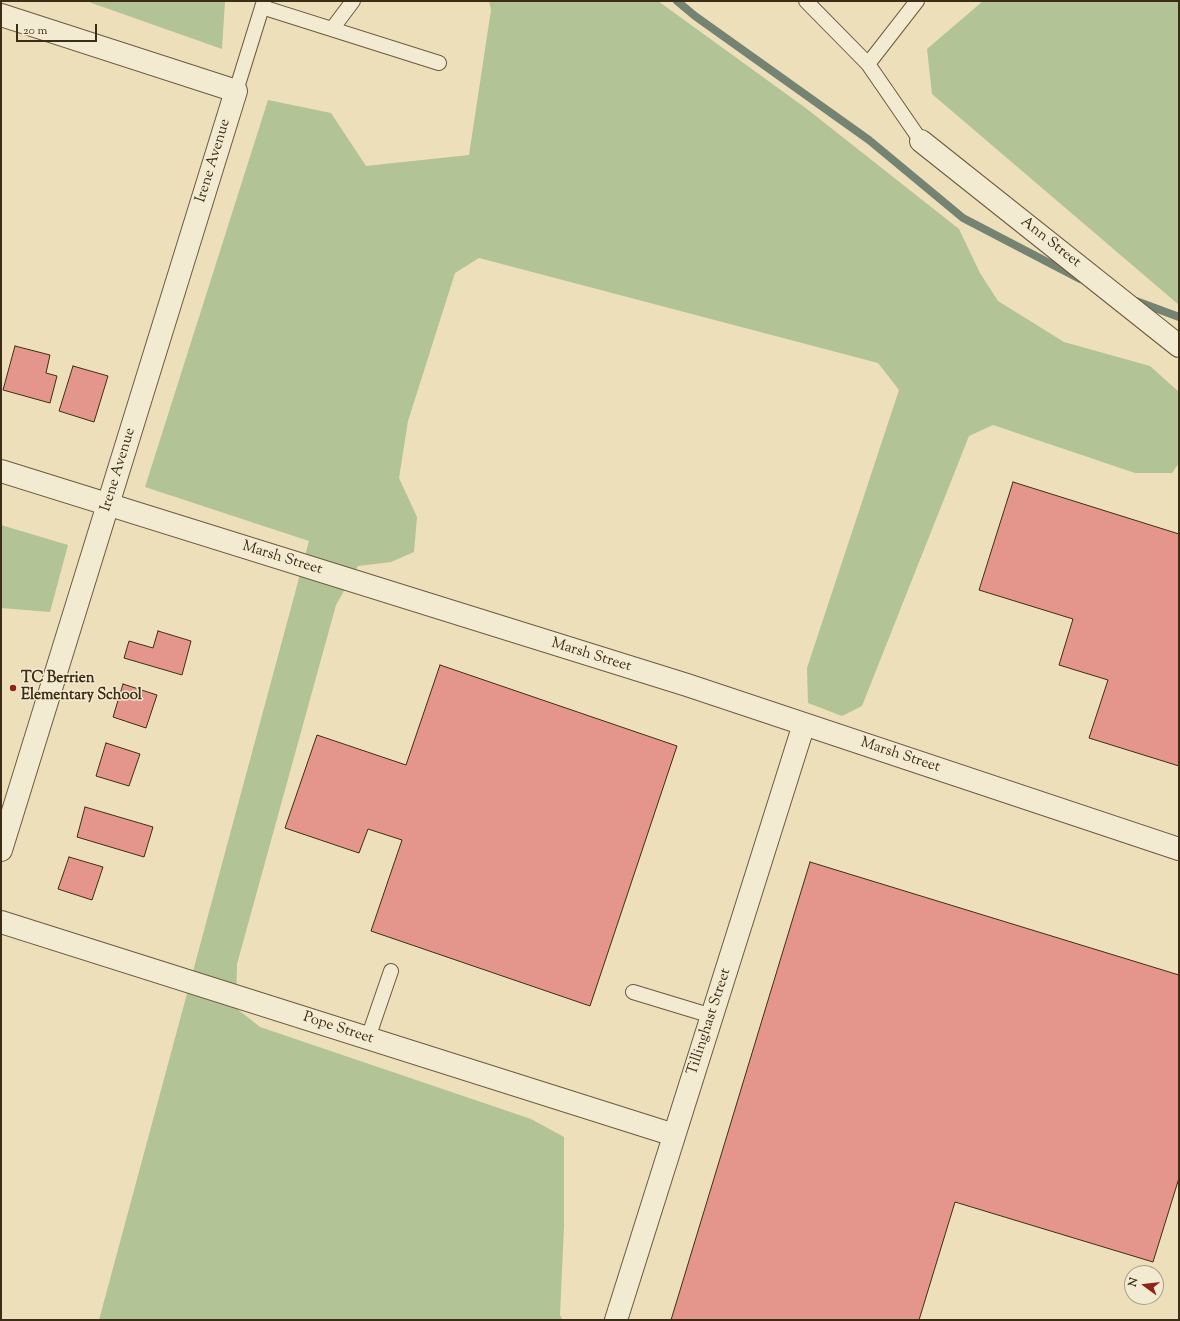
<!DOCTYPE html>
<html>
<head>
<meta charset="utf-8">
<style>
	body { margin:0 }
	#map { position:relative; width:1180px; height:1321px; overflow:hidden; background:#eddfba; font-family:"Sorts Mill Goudy",serif }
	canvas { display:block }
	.frame { position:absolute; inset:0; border:2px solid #3e2d16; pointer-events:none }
	.north { position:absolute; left:1124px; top:1265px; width:40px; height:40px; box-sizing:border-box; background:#f3ead2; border:1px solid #ab9e87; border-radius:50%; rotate:285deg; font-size:11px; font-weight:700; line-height:16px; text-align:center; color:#3e2d16 }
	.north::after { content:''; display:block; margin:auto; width:14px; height:18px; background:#8f2418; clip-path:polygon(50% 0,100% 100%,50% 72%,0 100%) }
	.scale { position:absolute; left:16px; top:24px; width:81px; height:18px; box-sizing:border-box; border:2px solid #3e2d16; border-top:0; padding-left:5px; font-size:12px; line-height:14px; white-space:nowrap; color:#3e2d16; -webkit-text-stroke:3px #f3ead2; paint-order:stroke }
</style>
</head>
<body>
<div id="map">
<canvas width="1180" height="1321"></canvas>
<div class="frame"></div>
<div class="north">N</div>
<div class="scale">20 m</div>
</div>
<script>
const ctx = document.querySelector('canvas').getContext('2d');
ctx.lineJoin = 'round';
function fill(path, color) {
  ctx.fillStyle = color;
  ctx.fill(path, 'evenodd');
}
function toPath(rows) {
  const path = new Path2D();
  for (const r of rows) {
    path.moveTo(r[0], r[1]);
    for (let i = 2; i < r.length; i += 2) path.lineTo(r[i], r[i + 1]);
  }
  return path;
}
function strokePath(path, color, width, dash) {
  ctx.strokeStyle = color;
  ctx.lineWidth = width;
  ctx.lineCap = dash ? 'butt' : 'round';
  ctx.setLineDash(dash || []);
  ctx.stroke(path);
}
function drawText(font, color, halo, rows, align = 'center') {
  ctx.font = font + ' "Sorts Mill Goudy",serif';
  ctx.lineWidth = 3;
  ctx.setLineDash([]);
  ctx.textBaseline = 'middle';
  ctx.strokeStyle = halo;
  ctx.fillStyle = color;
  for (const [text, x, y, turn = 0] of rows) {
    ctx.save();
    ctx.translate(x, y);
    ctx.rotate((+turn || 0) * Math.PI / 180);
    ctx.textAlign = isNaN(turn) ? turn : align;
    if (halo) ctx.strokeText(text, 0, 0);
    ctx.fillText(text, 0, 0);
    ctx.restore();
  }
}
fill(toPath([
	[86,1,225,1,222,49],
	[489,1,658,1,807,109,959,229,980,273,998,301,1064,342,1150,366,1179,392,1179,463,1172,473,1135,473,993,425,969,436,862,706,842,716,808,703,807,668,899,390,878,363,479,258,455,273,408,421,399,478,417,517,414,552,391,562,358,566,336,605,237,964,236,1008,260,1027,531,1119,564,1137,564,1226,560,1315,563,1320,99,1320,309,541,145,487,268,100,331,113,366,166,469,155,491,10],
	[983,1,1179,1,1179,305,932,94,927,49],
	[1,525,68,545,50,612,1,608]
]), '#b2c395');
strokePath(toPath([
	[677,1,695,16,869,140,963,218,1080,279],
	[1136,301,1179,317]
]), '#758372', 8);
const building = toPath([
	[15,346,50,355,46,373,57,376,50,403,3,390,15,346],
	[73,366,108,376,94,422,59,411,73,366],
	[1013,482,1179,534,1179,766,1089,738,1108,680,1059,665,1073,619,979,590,1013,482],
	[158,631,191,641,182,675,124,658,129,641,153,648,158,631],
	[440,665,677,746,590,1006,371,931,402,840,368,829,359,853,285,828,317,735,406,765,440,665],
	[123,684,157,695,146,728,113,717,123,684],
	[106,743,140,754,129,786,96,776,106,743],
	[85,807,153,827,144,857,77,837,85,807],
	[69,857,103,867,92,900,58,889,69,857],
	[810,862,1179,975,1179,1178,1153,1262,955,1202,919,1320,671,1320,810,862]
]);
fill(building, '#e4958c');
strokePath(building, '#3e2d16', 1);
const lane = toPath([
	[806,1,868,64,921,141],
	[262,7,439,63],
	[332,29,353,1],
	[868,64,917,1],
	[236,91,264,1],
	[633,992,712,1016],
	[368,1038,391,971]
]);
const street = toPath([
	[1,15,236,91,1,850],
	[921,141,1179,346],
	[1,471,687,685,1179,849],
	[1,922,674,1135],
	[616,1320,804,724]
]);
strokePath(lane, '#6a5a3f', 16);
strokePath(street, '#6a5a3f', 24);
strokePath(lane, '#f3ead2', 14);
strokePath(street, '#f3ead2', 22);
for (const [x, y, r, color] of [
	[13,688,4,"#8f2418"]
]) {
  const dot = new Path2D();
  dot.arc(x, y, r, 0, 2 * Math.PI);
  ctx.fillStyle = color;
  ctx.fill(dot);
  strokePath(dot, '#f3ead2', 1.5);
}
drawText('15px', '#3e2d16', '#f3ead2', [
	["Irene Avenue",214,161,-73],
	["Ann Street",1050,243,38],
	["Irene Avenue",119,470,-73],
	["Marsh Street",282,559,17],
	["Marsh Street",591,656,17],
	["Marsh Street",900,756,18],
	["Tillinghast Street",710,1022,-72],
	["Pope Street",338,1029,18]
]);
drawText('bold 15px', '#3e2d16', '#f3ead2', [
	["TC Berrien",21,679],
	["Elementary School",21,696]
], 'left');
</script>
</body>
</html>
